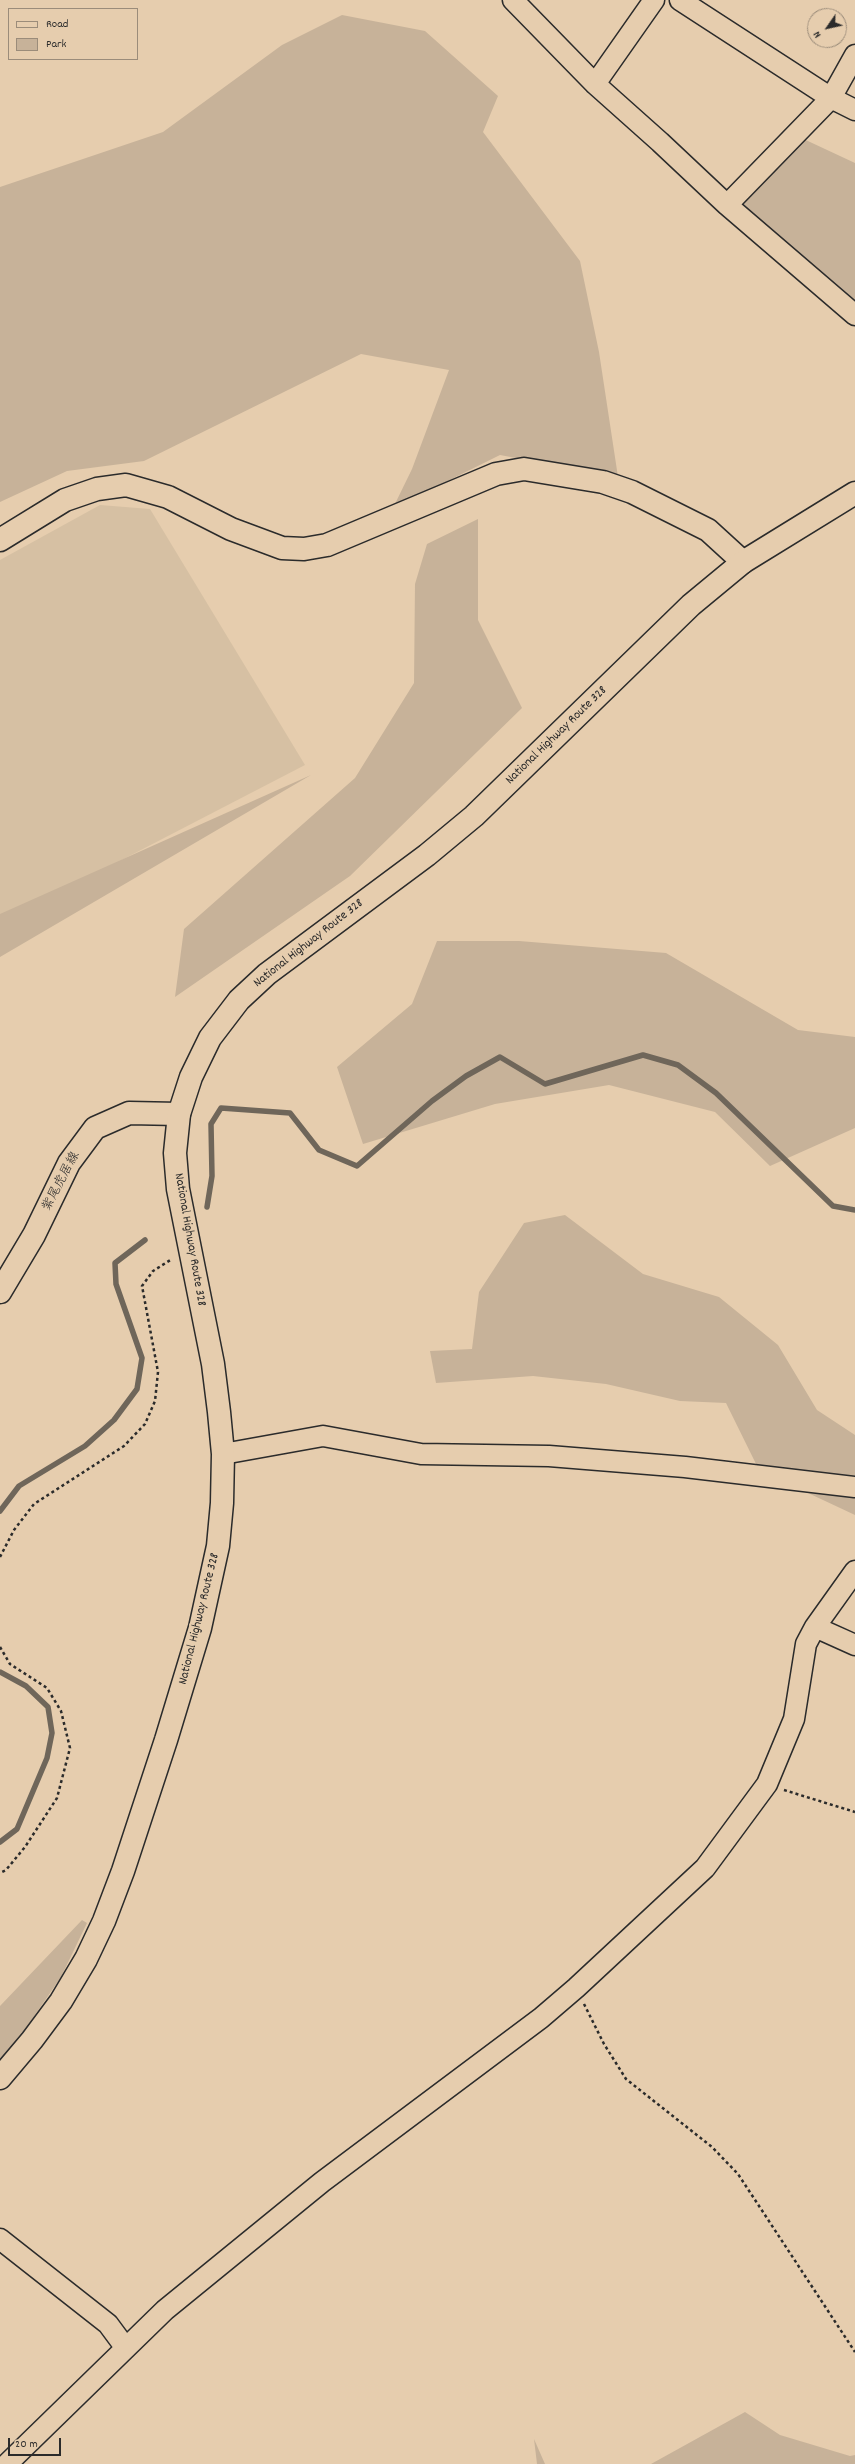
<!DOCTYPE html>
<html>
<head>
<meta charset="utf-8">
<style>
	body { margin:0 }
	#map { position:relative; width:855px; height:2464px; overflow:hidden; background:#e6cdae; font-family:Dekko,sans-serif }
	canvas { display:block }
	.legend { position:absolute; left:8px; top:8px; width:130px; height:52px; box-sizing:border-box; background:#e6cdae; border:1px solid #9b8c7a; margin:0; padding:5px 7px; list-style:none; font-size:12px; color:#2b2b2b }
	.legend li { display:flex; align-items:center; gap:8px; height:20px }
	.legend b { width:20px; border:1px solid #9b8c7a }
	.north { position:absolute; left:807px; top:8px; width:40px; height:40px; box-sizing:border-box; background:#e6cdae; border:1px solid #9b8c7a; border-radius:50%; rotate:236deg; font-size:11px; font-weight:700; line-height:16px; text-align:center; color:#2b2b2b }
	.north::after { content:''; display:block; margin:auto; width:14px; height:18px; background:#2b2b2b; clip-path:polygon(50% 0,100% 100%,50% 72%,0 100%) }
	.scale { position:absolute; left:8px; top:2438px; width:53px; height:18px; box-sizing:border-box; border:2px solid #2b2b2b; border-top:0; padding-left:5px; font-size:12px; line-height:14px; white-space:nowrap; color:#2b2b2b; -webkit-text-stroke:3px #e6cdae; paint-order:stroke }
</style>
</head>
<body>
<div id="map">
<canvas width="855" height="2464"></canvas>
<ul class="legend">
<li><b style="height:5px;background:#e6cdae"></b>Road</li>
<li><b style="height:11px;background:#c7b299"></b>Park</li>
</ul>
<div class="north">N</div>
<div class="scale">20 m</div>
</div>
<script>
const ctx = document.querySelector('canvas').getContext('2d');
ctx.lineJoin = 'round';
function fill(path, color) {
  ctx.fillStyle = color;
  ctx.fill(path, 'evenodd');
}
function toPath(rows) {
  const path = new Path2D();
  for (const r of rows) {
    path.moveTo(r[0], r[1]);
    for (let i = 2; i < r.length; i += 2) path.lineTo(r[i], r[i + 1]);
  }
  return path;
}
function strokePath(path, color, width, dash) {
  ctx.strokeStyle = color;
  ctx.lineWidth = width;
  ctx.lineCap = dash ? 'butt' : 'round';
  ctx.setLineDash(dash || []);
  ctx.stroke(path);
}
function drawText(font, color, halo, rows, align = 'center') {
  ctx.font = font + ' Dekko,"Klee One",sans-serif';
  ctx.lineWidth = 4;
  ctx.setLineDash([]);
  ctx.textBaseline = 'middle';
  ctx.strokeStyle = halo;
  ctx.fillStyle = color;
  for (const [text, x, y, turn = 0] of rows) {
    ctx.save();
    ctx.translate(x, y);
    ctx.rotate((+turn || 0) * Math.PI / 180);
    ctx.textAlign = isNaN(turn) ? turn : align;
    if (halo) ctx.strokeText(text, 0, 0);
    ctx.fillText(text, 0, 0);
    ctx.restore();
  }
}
fill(toPath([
	[100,505,150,509,305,765,0,923,0,560]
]), '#d6c0a3');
fill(toPath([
	[342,15,425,31,498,96,483,132,580,261,599,352,618,477,500,455,393,508,412,469,449,370,361,354,144,461,67,471,0,502,0,187,163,132,282,45],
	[795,135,855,163,855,306,727,205],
	[478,519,478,620,522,708,350,876,175,997,184,929,355,778,414,683,415,584,427,544],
	[311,775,0,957,0,914],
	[437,941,519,941,666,953,798,1030,855,1037,855,1128,770,1166,715,1112,609,1085,495,1104,363,1144,337,1067,412,1004],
	[565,1215,643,1274,719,1297,778,1345,817,1410,855,1435,855,1515,759,1470,726,1403,680,1401,606,1384,533,1376,436,1383,430,1351,472,1349,479,1292,524,1223],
	[82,1920,87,1923,61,1977,15,2044,0,2060,0,2006],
	[745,2412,780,2435,850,2456,855,2455,855,2464,651,2464],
	[534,2439,545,2464,537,2464]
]), '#c7b299');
strokePath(toPath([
	[207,1207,212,1176,211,1124,221,1108,290,1113,319,1150,357,1166,432,1101,466,1076,500,1057,545,1084,643,1055,678,1065,716,1093,833,1206,855,1210],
	[0,1511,19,1486,85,1446,114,1420,137,1389,142,1358,116,1284,115,1263,145,1240],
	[0,1672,26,1686,48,1707,52,1733,47,1758,17,1829,0,1842]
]), '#6f665a', 5.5);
const minor = toPath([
	[513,0,595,84,660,142,727,205,855,315],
	[680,0,831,98,855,110],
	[595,84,654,0],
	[727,205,831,98,855,55],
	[223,1454,323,1436,421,1454,549,1456,685,1467,855,1487],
	[815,1627,855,1645],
	[0,2239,108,2324,125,2347],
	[7,2464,165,2310,322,2182,541,2018,576,1988,705,1868,767,1784,794,1719,806,1644,815,1627,855,1571]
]);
const tertiary = toPath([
	[0,540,65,500,97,489,126,485,168,497,231,529,282,548,304,549,327,545,496,474,524,469,603,482,632,492,708,530,743,562]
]);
const secondary = toPath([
	[0,1292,34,1235,69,1163,95,1128,129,1113,179,1114]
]);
const trunk = toPath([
	[0,2078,32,2040,61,2001,86,1959,104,1921,123,1871,166,1740,200,1628,218,1546,222,1503,223,1454,219,1412,213,1364,178,1189,175,1153,179,1114,191,1077,210,1038,239,1000,267,974,427,855,474,816,691,605,743,562,855,493]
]);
strokePath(minor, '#2b2b2b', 23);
strokePath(tertiary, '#2b2b2b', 25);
strokePath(secondary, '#2b2b2b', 25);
strokePath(trunk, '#2b2b2b', 25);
strokePath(toPath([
	[0,1557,14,1530,34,1504,124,1446,145,1424,155,1401,158,1372,142,1286,153,1271,172,1259],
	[0,1647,10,1664,47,1688,61,1711,70,1748,57,1798,25,1847,6,1870,0,1873],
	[784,1790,855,1812],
	[584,2004,604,2044,626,2079,712,2147,738,2174,855,2352]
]), '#2b2b2b', 2.5, [3, 3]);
strokePath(minor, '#e6cdae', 20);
strokePath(tertiary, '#e6cdae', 22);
strokePath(secondary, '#e6cdae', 22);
strokePath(trunk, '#e6cdae', 22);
drawText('13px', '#2b2b2b', '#e6cdae', [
	["National Highway Route 328",557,736,-44],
	["National Highway Route 328",309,944,-38],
	["紫尾虎居線",62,1182,-62],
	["National Highway Route 328",189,1240,80],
	["National Highway Route 328",200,1619,-76]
]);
</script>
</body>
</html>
